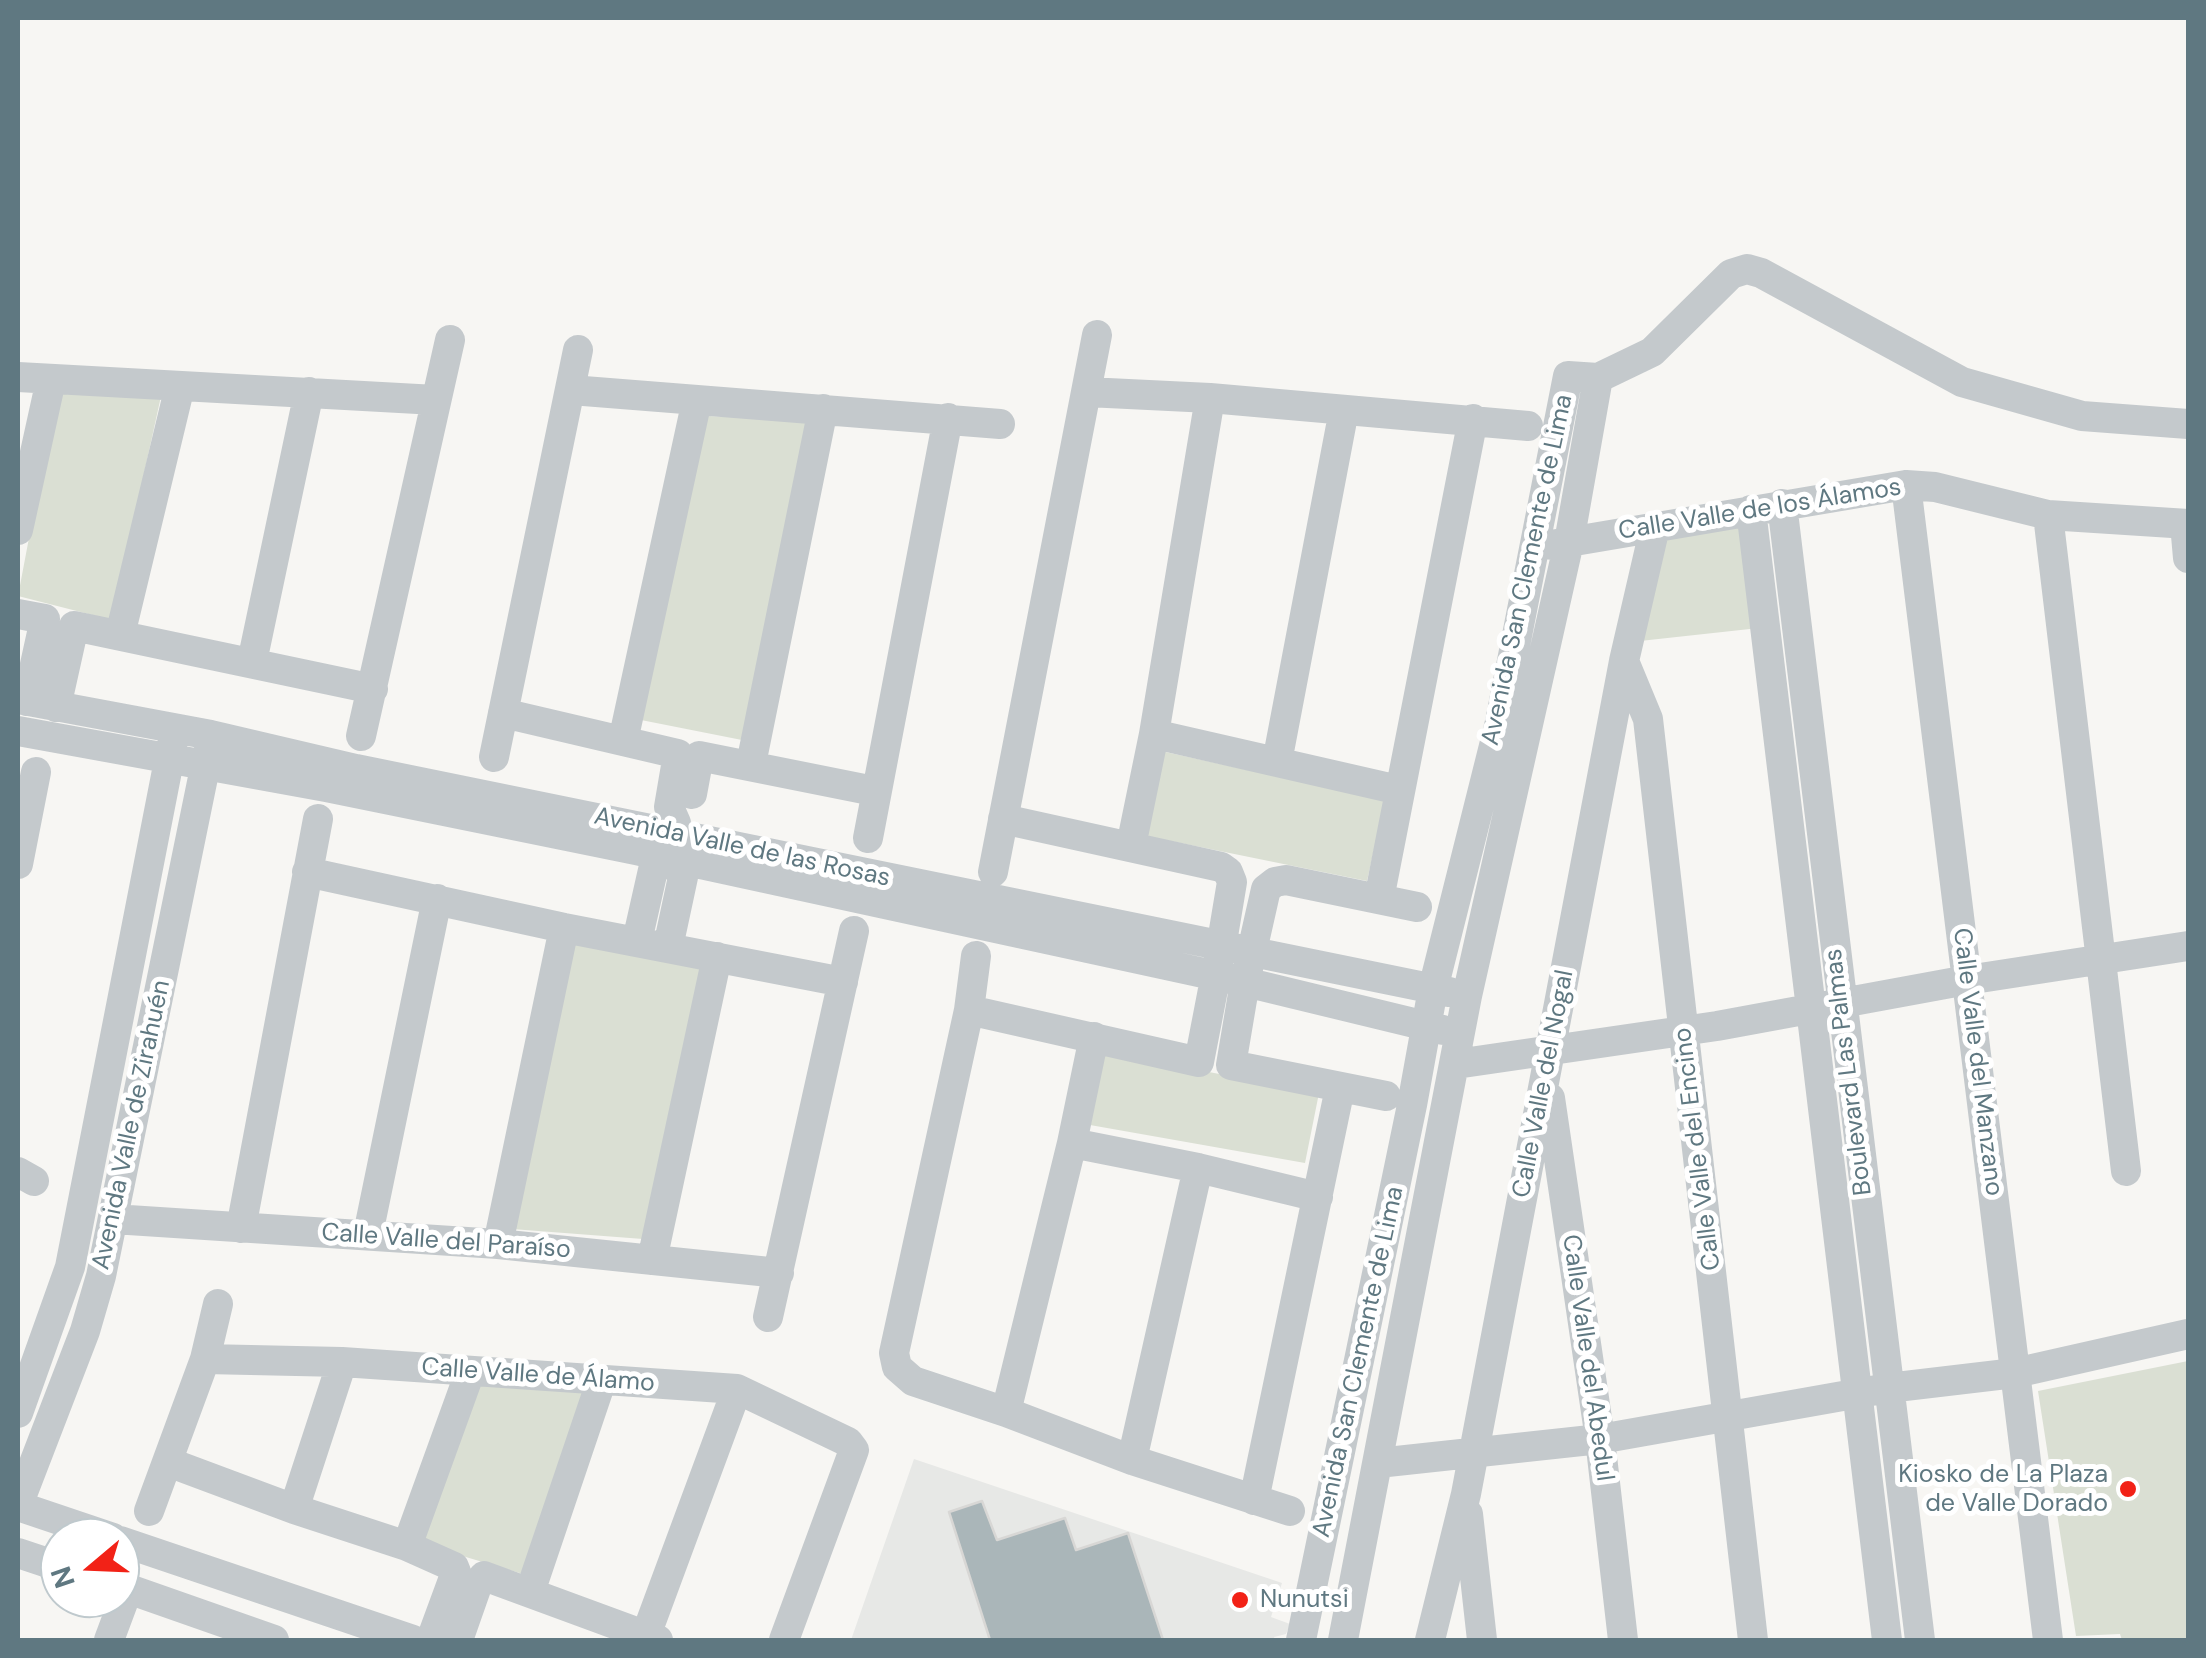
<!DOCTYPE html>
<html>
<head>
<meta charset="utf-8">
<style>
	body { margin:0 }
	#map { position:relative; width:2206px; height:1658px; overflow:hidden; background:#f7f6f3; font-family:"DM Sans",sans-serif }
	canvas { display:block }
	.frame { position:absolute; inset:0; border:20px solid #5f7881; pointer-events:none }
	.north { position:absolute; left:40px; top:1518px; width:100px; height:100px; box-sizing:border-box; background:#fff; border:2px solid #bfc9cd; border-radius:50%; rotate:251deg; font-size:28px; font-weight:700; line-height:40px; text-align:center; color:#5f7881 }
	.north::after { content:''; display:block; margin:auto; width:35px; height:45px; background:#f22217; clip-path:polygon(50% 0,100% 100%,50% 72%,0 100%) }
</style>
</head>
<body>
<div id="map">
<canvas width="2206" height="1658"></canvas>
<div class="frame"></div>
<div class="north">N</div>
</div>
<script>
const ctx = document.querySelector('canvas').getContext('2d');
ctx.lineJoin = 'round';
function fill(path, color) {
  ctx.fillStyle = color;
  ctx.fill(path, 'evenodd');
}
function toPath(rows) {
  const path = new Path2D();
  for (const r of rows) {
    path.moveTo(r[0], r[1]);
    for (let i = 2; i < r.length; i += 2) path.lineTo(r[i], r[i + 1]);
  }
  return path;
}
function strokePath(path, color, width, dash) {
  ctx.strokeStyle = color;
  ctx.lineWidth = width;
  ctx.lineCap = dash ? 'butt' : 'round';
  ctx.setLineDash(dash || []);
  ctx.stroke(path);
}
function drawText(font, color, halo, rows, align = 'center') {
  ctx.font = font + ' "DM Sans",sans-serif';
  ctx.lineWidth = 10;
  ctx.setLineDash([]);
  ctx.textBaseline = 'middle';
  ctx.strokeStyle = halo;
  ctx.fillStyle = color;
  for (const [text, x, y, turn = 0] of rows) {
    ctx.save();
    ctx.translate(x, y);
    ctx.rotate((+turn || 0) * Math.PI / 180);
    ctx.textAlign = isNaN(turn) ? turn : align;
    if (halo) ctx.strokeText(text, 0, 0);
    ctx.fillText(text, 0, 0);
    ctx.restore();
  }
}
fill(toPath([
	[914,1459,1282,1583,1271,1617,1290,1624,1286,1634,1274,1637,1275,1640,851,1640]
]), '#e7e8e6');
fill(toPath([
	[163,387,112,620,18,596,57,390],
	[706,416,811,420,747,741,641,720],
	[1745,525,1759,628,1640,641,1664,534],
	[1161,751,1385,800,1367,881,1146,836],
	[574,937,707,967,643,1239,512,1229],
	[1104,1052,1319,1093,1305,1163,1090,1125],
	[2188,1361,2188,1640,2122,1640,2120,1634,2076,1636,2038,1391],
	[479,1379,583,1390,523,1574,412,1541]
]), '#dadfd3');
const building = toPath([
	[982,1501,997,1540,1065,1518,1076,1550,1128,1533,1163,1640,990,1640,949,1512,982,1501]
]);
fill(building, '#aab6b9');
strokePath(building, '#d8d7d5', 2.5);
strokePath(toPath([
	[18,377,436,400],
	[1598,378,1652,352,1731,274,1747,269,1761,273,1962,382,2082,416,2188,424],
	[571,390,1000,424],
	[1087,392,1210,398,1528,426],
	[1906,485,2048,1640],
	[1782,504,1920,1640],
	[1751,510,1887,1640],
	[2048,515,2126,1171],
	[2185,524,2188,558],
	[18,530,51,380],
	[1551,545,1906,485,1935,487,2048,515,2188,524],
	[18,614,45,619,27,701],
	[120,635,180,386],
	[1624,661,1648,719,1753,1640],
	[252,662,309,392],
	[18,699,211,735,356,769,1449,992],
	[56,707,74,626,373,689],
	[503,713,678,754,669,807,676,823,672,848],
	[18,731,326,787,636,850,1245,982,1443,1030],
	[1154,734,1399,790],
	[361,736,450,340],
	[623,741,697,400],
	[494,757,578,350],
	[1277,762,1344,410],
	[751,764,823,409],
	[692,794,699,756,874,791],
	[868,838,948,418],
	[1131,846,1154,734,1210,398],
	[18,864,36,772],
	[307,872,564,928,843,982],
	[993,872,1097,335],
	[1379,899,1473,419],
	[637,941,653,870,671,858],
	[668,947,683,877,671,858],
	[976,956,969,1010,894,1353,897,1367,913,1381,1006,1412,1132,1460,1290,1511],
	[969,1010,1199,1062,1221,948,1232,882,1228,872,1221,867,1003,819],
	[1456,1064,1717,1026,1967,980,2188,946],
	[1386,1096,1231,1065,1245,982,1266,889,1275,882,1286,880,1417,907],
	[1550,1098,1600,1439,1623,1640],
	[1072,1143,1198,1168,1318,1197],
	[18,1172,34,1181],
	[113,1219,498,1244,779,1273],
	[241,1228,318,819],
	[368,1234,437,899],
	[498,1244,564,928],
	[652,1260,717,957],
	[768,1317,854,931],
	[205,1359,342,1362,737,1389,848,1442,854,1450,784,1640],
	[1006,1412,1072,1143,1094,1037],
	[18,1413,70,1267,173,740],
	[1132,1460,1198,1168],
	[168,1462,294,1509,407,1546,454,1567,456,1572,431,1640],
	[1378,1463,1600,1439,1888,1388,2015,1373,2188,1334],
	[1254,1500,1340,1088],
	[18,1505,85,1331,101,1276,209,748],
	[18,1506,113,1538],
	[294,1509,342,1362],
	[149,1511,205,1359,218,1304],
	[1468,1514,1482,1640],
	[120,1541,413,1640],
	[407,1546,470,1372],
	[18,1553,60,1567],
	[120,1586,274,1640],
	[530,1592,601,1382],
	[646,1635,737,1389],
	[109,1640,128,1589],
	[458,1640,478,1583,484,1576,658,1640],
	[1301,1640,1412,1105,1433,989,1500,722,1568,376,1598,378,1569,542,1467,996,1343,1640],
	[1430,1640,1466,1494,1624,661,1655,527]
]), '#c4c9cc', 30);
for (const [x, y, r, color] of [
	[2128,1489,10,"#f22217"],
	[1240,1600,10,"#f22217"]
]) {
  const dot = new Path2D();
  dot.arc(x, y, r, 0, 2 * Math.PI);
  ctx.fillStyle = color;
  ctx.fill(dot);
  strokePath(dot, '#fff', 4);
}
drawText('25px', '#5f7881', '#fff', [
	["Calle Valle de los Álamos",1760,510,-9],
	["Avenida San Clemente de Lima",1528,570,-78],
	["Avenida Valle de las Rosas",742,848,12],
	["Calle Valle del Manzano",1977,1062,83],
	["Boulevard Las Palmas",1849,1072,-97],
	["Calle Valle del Nogal",1544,1084,-79],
	["Avenida Valle de Zirahuén",132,1125,-78],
	["Calle Valle del Encino",1698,1149,-97],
	["Calle Valle del Paraíso",446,1242,4],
	["Calle Valle del Abedul",1587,1358,82],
	["Avenida San Clemente de Lima",1359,1362,-78],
	["Calle Valle de Álamo",538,1376,4]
]);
drawText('25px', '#5f7881', '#fff', [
	["Kiosko de La Plaza",2108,1475],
	["de Valle Dorado",2108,1504],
	["Nunutsi",1260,1600,"left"]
], 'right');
</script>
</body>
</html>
